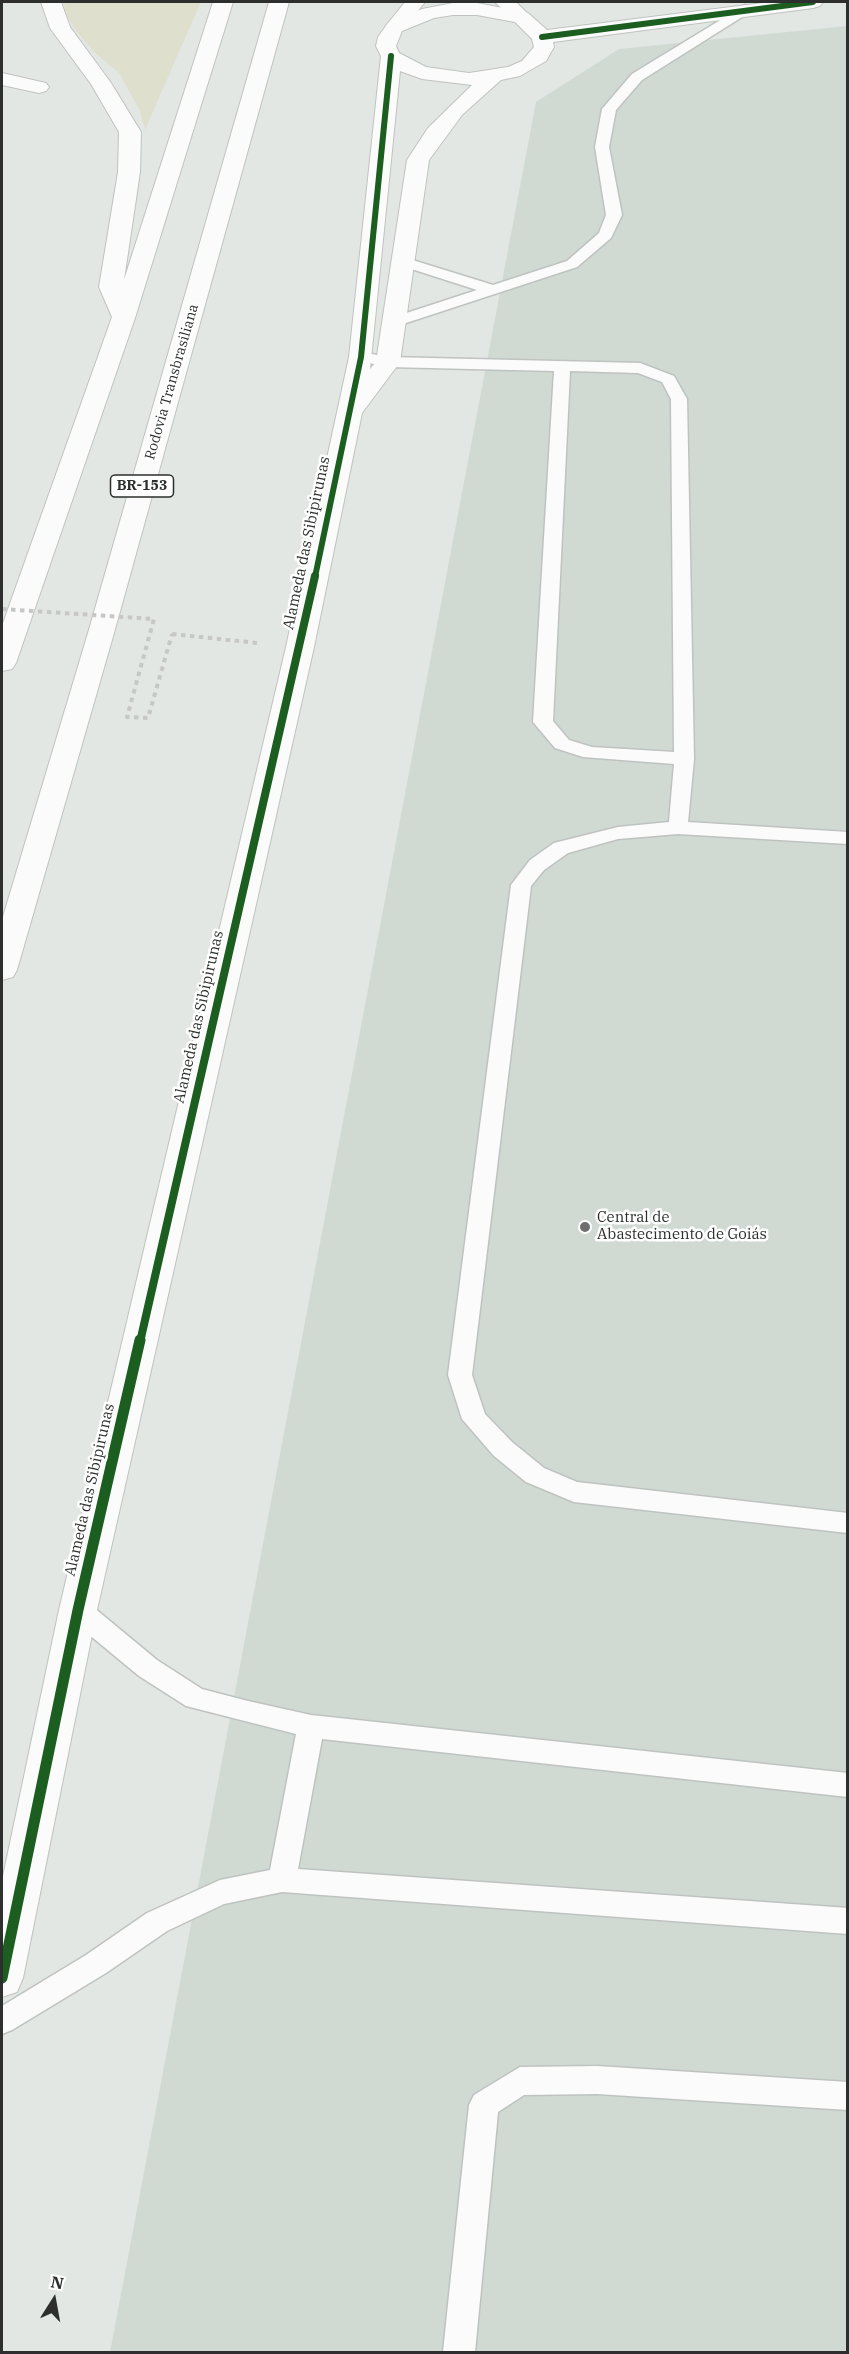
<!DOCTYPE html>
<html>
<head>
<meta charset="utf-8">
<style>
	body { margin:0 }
	#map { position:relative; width:849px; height:2354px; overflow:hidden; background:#e2e7e4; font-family:"IBM Plex Serif",serif }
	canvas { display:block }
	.frame { position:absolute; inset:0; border:3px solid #2c2f2d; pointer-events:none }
	.north { position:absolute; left:24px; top:2270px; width:60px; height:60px; -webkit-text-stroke:4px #fff; paint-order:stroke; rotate:11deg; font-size:16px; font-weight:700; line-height:24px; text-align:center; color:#2c2f2d }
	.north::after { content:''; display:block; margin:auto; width:21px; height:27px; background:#2c2f2d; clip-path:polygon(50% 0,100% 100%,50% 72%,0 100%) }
</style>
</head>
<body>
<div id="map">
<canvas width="849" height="2354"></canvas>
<div class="frame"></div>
<div class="north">N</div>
</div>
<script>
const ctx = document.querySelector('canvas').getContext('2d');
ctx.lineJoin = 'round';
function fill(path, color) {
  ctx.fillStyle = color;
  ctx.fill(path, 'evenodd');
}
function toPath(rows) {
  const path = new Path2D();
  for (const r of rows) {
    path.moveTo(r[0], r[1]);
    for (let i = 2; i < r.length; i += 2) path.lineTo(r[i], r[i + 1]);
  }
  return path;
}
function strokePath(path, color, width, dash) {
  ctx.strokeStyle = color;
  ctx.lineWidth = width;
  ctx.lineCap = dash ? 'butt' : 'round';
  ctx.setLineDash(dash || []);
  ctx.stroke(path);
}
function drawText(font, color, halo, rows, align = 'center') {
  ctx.font = font + ' "IBM Plex Serif",serif';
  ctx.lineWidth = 5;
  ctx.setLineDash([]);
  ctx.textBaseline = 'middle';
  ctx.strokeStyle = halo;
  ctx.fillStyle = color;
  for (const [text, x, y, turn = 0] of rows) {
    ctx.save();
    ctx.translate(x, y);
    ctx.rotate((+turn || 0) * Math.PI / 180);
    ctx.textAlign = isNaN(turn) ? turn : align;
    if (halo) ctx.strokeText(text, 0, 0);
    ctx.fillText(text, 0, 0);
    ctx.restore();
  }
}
fill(toPath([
	[847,26,847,2352,110,2352,536,102,619,49]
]), '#d0dad3');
fill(toPath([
	[64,2,201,2,145,130,140,111,119,73,94,52,76,31,65,12]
]), '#dee0cd');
const lane = toPath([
	[745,5,750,6,750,12,642,80,616,110,609,147,622,215,611,238,577,267,400,325,388,325,386,322,388,319,477,290,396,264,393,261,396,258,406,258,493,285,567,261,599,233,606,215,595,147,602,109,632,74,745,5],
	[361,352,388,357,640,363,674,376,687,399,694,759,688,822,848,832,848,844,678,834,618,839,568,853,544,870,531,886,472,1375,485,1414,512,1442,544,1468,577,1482,848,1513,848,1533,574,1502,526,1482,494,1456,462,1419,448,1375,511,885,530,860,554,843,618,827,669,822,674,764,583,757,555,748,533,722,554,371,388,367,355,360,353,357,355,354,361,352],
	[570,371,638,373,662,382,671,399,674,752,592,747,569,740,553,721,570,371],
	[78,1599,87,1602,157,1660,202,1689,248,1701,311,1715,848,1773,848,1797,322,1739,298,1869,848,1908,848,1934,282,1892,224,1904,167,1931,106,1973,12,2030,2,2034,2,2006,86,1955,147,1913,220,1880,270,1870,296,1734,186,1706,139,1676,69,1618,65,1610,69,1602,78,1599],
	[597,2066,848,2082,848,2110,597,2094,524,2095,498,2112,475,2352,443,2352,469,2105,474,2095,520,2067,597,2066]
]);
const street = toPath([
	[2,73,46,83,49,87,46,91,39,93,2,85,2,73]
]);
const secondary = toPath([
	[771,2,823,2,820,6,813,8,553,42,554,47,546,61,520,76,501,80,462,115,429,160,400,362,362,413,314,647,97,1610,23,1978,17,1992,2,1997,2,1881,59,1610,286,647,349,357,381,56,376,46,378,37,388,23,422,9,453,3,477,3,528,13,547,30,771,2],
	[453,15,477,15,515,22,532,39,534,47,522,61,508,67,469,73,426,67,399,53,396,46,402,31,434,18,453,15],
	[400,71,422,79,472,85,428,128,407,160,376,362,370,369,400,71]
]);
const highway = toPath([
	[41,2,61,2,70,27,111,83,141,132,140,172,124,280,213,2,233,2,135,318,16,663,12,669,2,671,2,626,112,317,99,287,118,172,119,132,91,84,50,28,41,2],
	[269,2,289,2,114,633,17,970,13,977,2,980,2,920,88,633,269,2],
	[405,2,425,2,402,31,388,31,385,27,405,2],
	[495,2,516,2,531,17,528,21,521,23,514,21,495,2]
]);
strokePath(lane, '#bfc3c0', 3);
strokePath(street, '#bfc3c0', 2);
strokePath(secondary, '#bfc3c0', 2);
strokePath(highway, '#bfc3c0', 2);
strokePath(toPath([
	[172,634,257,643]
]), '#c6c7c6', 4, [4.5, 4.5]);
fill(lane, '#fbfbfb');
fill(street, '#fbfbfb');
fill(secondary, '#fbfbfb');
fill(highway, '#fbfbfb');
strokePath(toPath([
	[2,609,154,619,127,717,148,718,172,634]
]), '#c6c7c6', 4, [4.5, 4.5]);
strokePath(toPath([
	[542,37,813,2],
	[315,577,361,357,391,56]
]), '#1b5e20', 6);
strokePath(toPath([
	[140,1342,315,576]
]), '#1b5e20', 8);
strokePath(toPath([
	[2,1978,78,1610,140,1340]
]), '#1b5e20', 11);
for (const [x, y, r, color] of [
	[585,1227,6,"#6c6f6d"]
]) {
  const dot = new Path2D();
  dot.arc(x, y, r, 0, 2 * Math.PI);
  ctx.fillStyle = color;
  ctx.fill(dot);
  strokePath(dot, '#fff', 2);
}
drawText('14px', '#2c2f2d', '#fff', [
	["Rodovia Transbrasiliana",172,382,-74]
]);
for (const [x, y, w] of [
	[142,486,63]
]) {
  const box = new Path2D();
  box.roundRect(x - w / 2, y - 11, w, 22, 4.5);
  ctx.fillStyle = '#fff';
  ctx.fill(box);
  strokePath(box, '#2c2f2d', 1.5);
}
drawText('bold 14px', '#2c2f2d', null, [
	["BR-153",142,486]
]);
drawText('15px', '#2c2f2d', '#fff', [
	["Alameda das Sibipirunas",307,543,-78],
	["Alameda das Sibipirunas",199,1017,-77],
	["Alameda das Sibipirunas",90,1490,-77]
]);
drawText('15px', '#2c2f2d', '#fff', [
	["Central de",597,1218],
	["Abastecimento de Goiás",597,1235]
], 'left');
</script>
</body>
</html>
